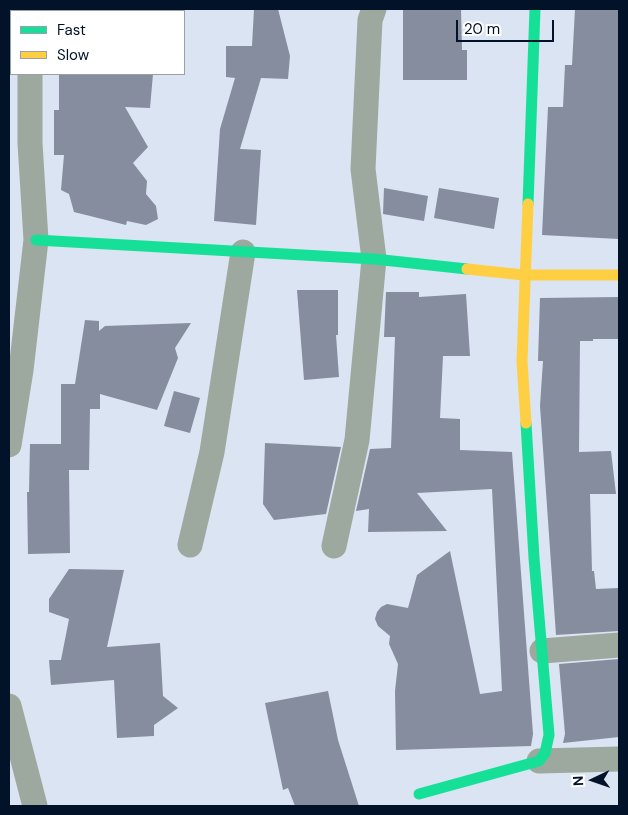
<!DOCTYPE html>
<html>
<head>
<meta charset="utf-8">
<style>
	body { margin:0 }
	#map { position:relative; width:628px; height:815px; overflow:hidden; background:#dae4f2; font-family:"DM Sans",sans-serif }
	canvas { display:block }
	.frame { position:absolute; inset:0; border:10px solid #021228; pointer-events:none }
	.legend { position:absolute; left:10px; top:10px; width:175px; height:65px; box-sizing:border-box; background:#fff; border:1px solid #9aa0a9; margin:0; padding:6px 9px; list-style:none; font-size:15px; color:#021228 }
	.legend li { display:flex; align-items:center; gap:10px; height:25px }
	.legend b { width:25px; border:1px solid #9aa0a9 }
	.north { position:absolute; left:568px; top:755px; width:50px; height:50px; -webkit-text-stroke:4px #fff; paint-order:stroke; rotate:267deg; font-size:14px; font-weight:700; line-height:20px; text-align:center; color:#021228 }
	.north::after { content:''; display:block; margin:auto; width:18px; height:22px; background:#021228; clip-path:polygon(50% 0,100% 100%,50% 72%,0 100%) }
	.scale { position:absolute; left:456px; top:20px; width:98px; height:22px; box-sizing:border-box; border:2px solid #021228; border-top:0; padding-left:6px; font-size:15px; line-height:18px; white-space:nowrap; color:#021228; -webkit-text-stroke:4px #fff; paint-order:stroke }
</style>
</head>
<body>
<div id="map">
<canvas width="628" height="815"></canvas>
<div class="frame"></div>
<ul class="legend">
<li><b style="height:6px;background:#16e098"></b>Fast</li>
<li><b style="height:6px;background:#ffcf43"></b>Slow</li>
</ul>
<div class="north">N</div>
<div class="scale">20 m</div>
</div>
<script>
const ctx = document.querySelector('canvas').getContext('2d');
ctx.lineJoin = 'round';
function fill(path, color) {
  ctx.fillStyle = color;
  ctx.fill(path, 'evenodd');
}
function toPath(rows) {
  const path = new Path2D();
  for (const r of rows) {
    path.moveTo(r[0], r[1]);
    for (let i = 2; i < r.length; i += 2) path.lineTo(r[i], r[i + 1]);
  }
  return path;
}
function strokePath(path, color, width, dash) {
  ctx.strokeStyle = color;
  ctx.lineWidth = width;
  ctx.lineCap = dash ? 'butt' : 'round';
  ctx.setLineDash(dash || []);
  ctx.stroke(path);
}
fill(toPath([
	[254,9,278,9,290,56,288,79,261,78,240,149,261,150,256,225,214,221,220,129,235,78,226,77,226,46,252,46],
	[403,9,461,9,462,50,467,50,467,80,403,80],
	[575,9,619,9,619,239,542,235,548,107,563,107,565,65,572,65],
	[59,74,153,74,150,108,125,107,148,147,133,163,147,181,146,194,156,206,158,219,146,225,127,221,126,225,74,212,69,194,61,190,64,155,54,155,54,110,59,110],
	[384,188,428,196,424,221,383,214],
	[439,188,499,198,494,229,434,218],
	[297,290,338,290,338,335,336,335,339,377,304,380],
	[386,292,419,292,419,297,466,294,470,356,443,356,440,418,460,419,460,450,512,452,533,734,531,746,396,750,395,691,398,664,389,644,390,636,378,626,375,619,377,612,381,607,387,604,408,608,417,575,450,551,480,694,502,691,492,489,417,493,447,531,368,532,369,509,356,511,370,449,391,448,395,337,384,337],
	[619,297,619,339,593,339,593,341,580,341,579,452,611,451,616,494,590,494,592,571,594,571,596,589,619,588,619,631,556,635,540,406,543,361,538,361,540,298],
	[85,320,99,321,99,331,105,326,191,323,175,348,178,358,157,410,100,394,100,409,90,409,89,470,69,470,70,553,28,554,27,492,29,492,30,444,61,444,61,384,75,384],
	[174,391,200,398,190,433,164,426],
	[265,443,341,447,326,514,274,520,263,504],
	[69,569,124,570,107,647,160,643,163,696,178,708,154,725,154,736,117,738,114,680,51,685,49,660,61,660,69,619,49,612,49,599],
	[619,659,619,737,563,743,565,734,559,664],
	[328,691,338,740,359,806,295,806,288,788,283,790,265,703]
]), '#868d9e');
strokePath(toPath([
	[30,11,30,9],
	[9,26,11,26],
	[9,445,21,370,36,240,30,143,30,74],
	[190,545,212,452,243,252],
	[334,546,357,440,374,259,363,169,370,20,374,9],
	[542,651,619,645],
	[9,706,35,806],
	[539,761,619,759]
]), '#9da89e', 25);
strokePath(toPath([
	[528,204,535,9],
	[36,240,374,259,467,269],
	[419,794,539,761,545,753,549,735,534,558,526,423]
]), '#16e098', 11);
strokePath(toPath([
	[467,269,524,275,619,275],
	[526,423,522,361,528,204]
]), '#ffcf43', 11);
</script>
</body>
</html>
